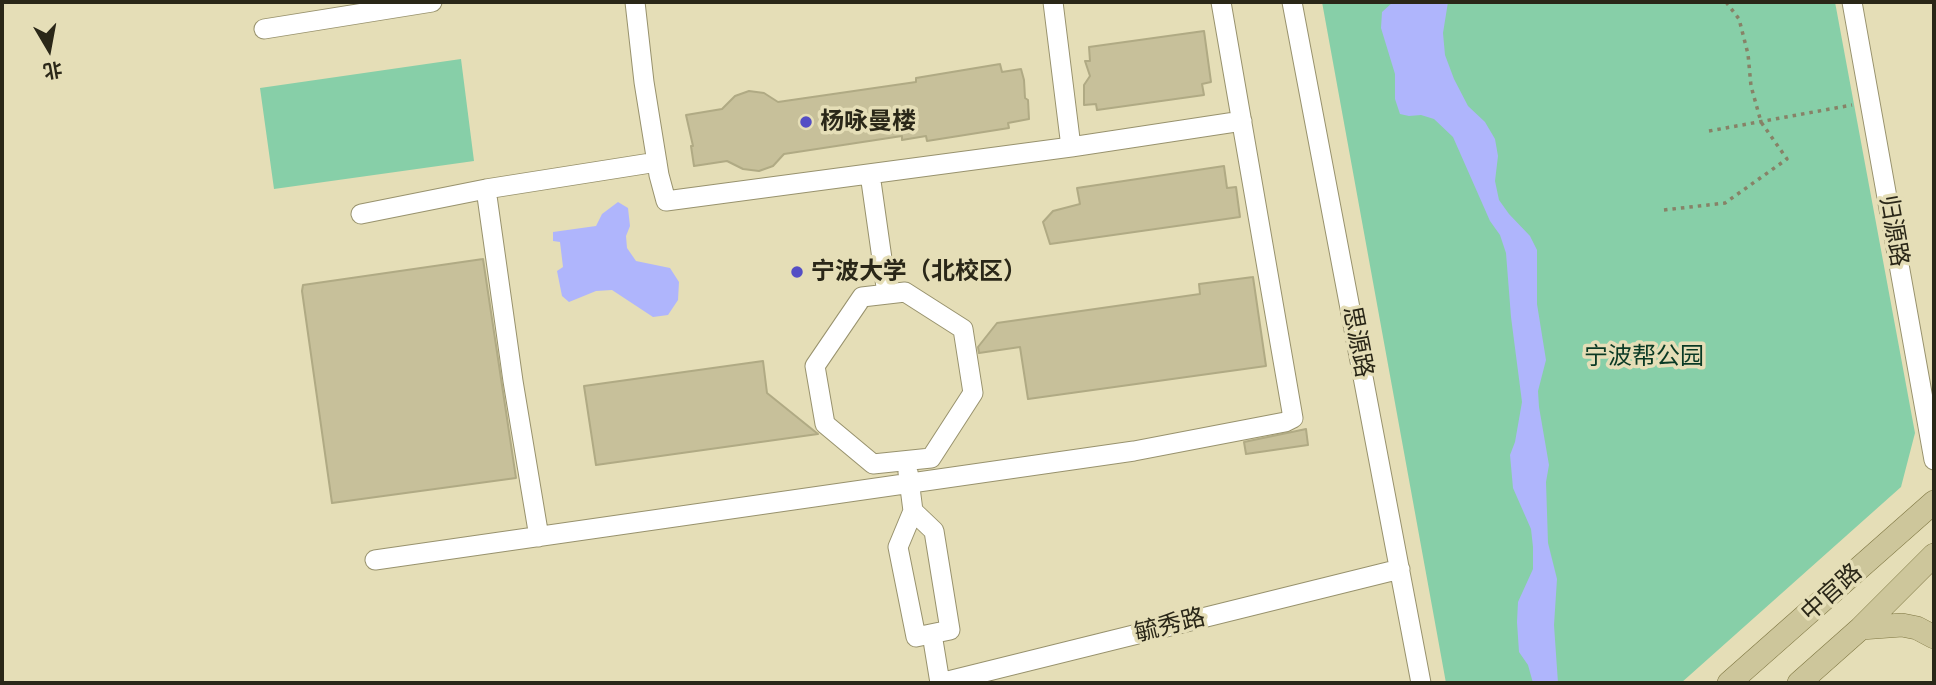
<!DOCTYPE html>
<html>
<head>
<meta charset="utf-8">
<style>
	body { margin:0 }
	#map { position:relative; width:1936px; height:685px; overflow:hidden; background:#e5deb7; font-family:Arial,"Noto Sans SC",sans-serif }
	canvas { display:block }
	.frame { position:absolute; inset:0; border:4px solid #2a2718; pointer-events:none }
	.north { position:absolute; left:14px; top:14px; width:70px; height:70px; -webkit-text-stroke:5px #e5deb7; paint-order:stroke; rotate:170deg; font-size:19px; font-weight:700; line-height:28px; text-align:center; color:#2a2718 }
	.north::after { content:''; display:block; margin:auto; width:24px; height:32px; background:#2a2718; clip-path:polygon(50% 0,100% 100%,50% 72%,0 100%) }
</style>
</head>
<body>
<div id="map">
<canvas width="1936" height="685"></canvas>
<div class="frame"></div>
<div class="north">北</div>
</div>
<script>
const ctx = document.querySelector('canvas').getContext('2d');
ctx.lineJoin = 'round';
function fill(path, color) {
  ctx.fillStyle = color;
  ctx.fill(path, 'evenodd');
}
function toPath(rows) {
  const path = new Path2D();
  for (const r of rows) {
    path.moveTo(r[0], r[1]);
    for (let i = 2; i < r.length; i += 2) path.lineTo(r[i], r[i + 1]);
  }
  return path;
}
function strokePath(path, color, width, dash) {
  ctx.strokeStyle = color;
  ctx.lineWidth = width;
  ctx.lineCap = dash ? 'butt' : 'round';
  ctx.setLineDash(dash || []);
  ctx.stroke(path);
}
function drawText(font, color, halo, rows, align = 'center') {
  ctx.font = font + ' Arial,"Noto Sans SC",sans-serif';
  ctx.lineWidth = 7;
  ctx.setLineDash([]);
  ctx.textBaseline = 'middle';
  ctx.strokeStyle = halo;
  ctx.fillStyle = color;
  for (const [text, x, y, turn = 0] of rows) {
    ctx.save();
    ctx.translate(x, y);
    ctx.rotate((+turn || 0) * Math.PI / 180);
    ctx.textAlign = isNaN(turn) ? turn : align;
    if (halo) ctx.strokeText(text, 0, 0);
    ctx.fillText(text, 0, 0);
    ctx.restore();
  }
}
fill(toPath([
	[1322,2,1835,2,1915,433,1901,487,1681,683,1446,683],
	[461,59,474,161,274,189,260,88]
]), '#87cfa8');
fill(toPath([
	[1393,2,1448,2,1443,33,1445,55,1454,79,1468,106,1485,122,1495,139,1498,156,1495,181,1499,200,1509,214,1530,236,1537,250,1537,304,1546,360,1538,391,1539,407,1549,465,1546,482,1548,543,1557,579,1554,625,1558,683,1533,683,1528,665,1519,652,1517,622,1518,602,1533,569,1533,547,1531,529,1513,488,1510,455,1515,442,1522,402,1511,317,1506,253,1500,235,1490,221,1453,137,1434,119,1421,115,1409,116,1400,114,1395,99,1395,74,1381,28,1382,12],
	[618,202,628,208,630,226,626,236,627,248,636,261,670,268,679,282,678,300,668,315,653,317,612,290,596,291,569,302,562,296,557,271,563,267,560,242,553,241,553,232,596,226,602,214]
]), '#afb5fc');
const building = toPath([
	[1204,31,1211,82,1202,84,1204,95,1097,110,1096,104,1084,105,1084,85,1090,76,1085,61,1090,61,1089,47,1204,31],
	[1000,64,1002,72,1021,69,1024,80,1025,98,1028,100,1029,119,1008,123,1009,128,927,141,926,136,902,140,902,136,784,154,773,166,759,171,743,169,727,161,694,166,691,146,693,146,686,115,722,109,735,96,749,91,764,93,778,102,916,82,916,78,1000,64],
	[1224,166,1227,188,1236,187,1240,217,1050,244,1043,222,1053,211,1080,204,1077,188,1224,166],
	[483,259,516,478,332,503,302,291,303,285,483,259],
	[1253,277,1266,366,1028,399,1020,347,979,353,978,347,997,323,1200,294,1199,284,1253,277],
	[763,361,767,393,818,434,596,465,584,386,763,361],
	[1306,429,1308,445,1246,454,1244,442,1306,429]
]);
fill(building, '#c7c09a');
strokePath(building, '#b0aa84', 2);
const minor = toPath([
	[635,2,644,82,659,175,666,201,1071,147,1053,2],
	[1292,2,1421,683],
	[1852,2,1934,460],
	[264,29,432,2],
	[1071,147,1242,121],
	[870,174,887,294],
	[486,189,513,381,539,537],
	[361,214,486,189,657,162],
	[905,292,963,329,973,393,931,458,873,464,825,424,815,366,862,297,905,292],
	[908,472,913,511,934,531,950,630,916,637,898,547,913,511],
	[375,560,1134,451,1285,422,1293,418,1221,2],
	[932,634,940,683],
	[940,683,1400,569]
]);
const major = toPath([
	[1861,628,1902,625,1917,628,1934,637],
	[1729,683,1934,502],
	[1799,683,1861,628,1934,555]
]);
strokePath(minor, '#98926d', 21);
strokePath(major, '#7e7642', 24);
strokePath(toPath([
	[1709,131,1852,105],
	[1664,210,1725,203,1787,159,1761,122,1751,86,1748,54,1739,19,1726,2]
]), '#878267', 3.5, [3.5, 5]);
strokePath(minor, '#fff', 19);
strokePath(major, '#cdc69b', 23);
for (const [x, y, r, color] of [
	[806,122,7,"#544ec5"],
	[797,272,7,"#544ec5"]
]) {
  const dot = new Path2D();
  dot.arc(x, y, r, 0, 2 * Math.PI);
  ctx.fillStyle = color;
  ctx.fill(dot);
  strokePath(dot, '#e5deb7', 2.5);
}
drawText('bold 24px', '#2a2718', '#e5deb7', [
	["杨咏曼楼",820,122],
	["宁波大学（北校区）",811,272]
], 'left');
drawText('24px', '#2a2718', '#e5deb7', [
	["归源路",1893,231,80],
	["思源路",1357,342,79],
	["中官路",1832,593,-42],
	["毓秀路",1170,626,-14]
]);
drawText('24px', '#093924', '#e5deb7', [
	["宁波帮公园",1644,357]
]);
</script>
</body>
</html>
